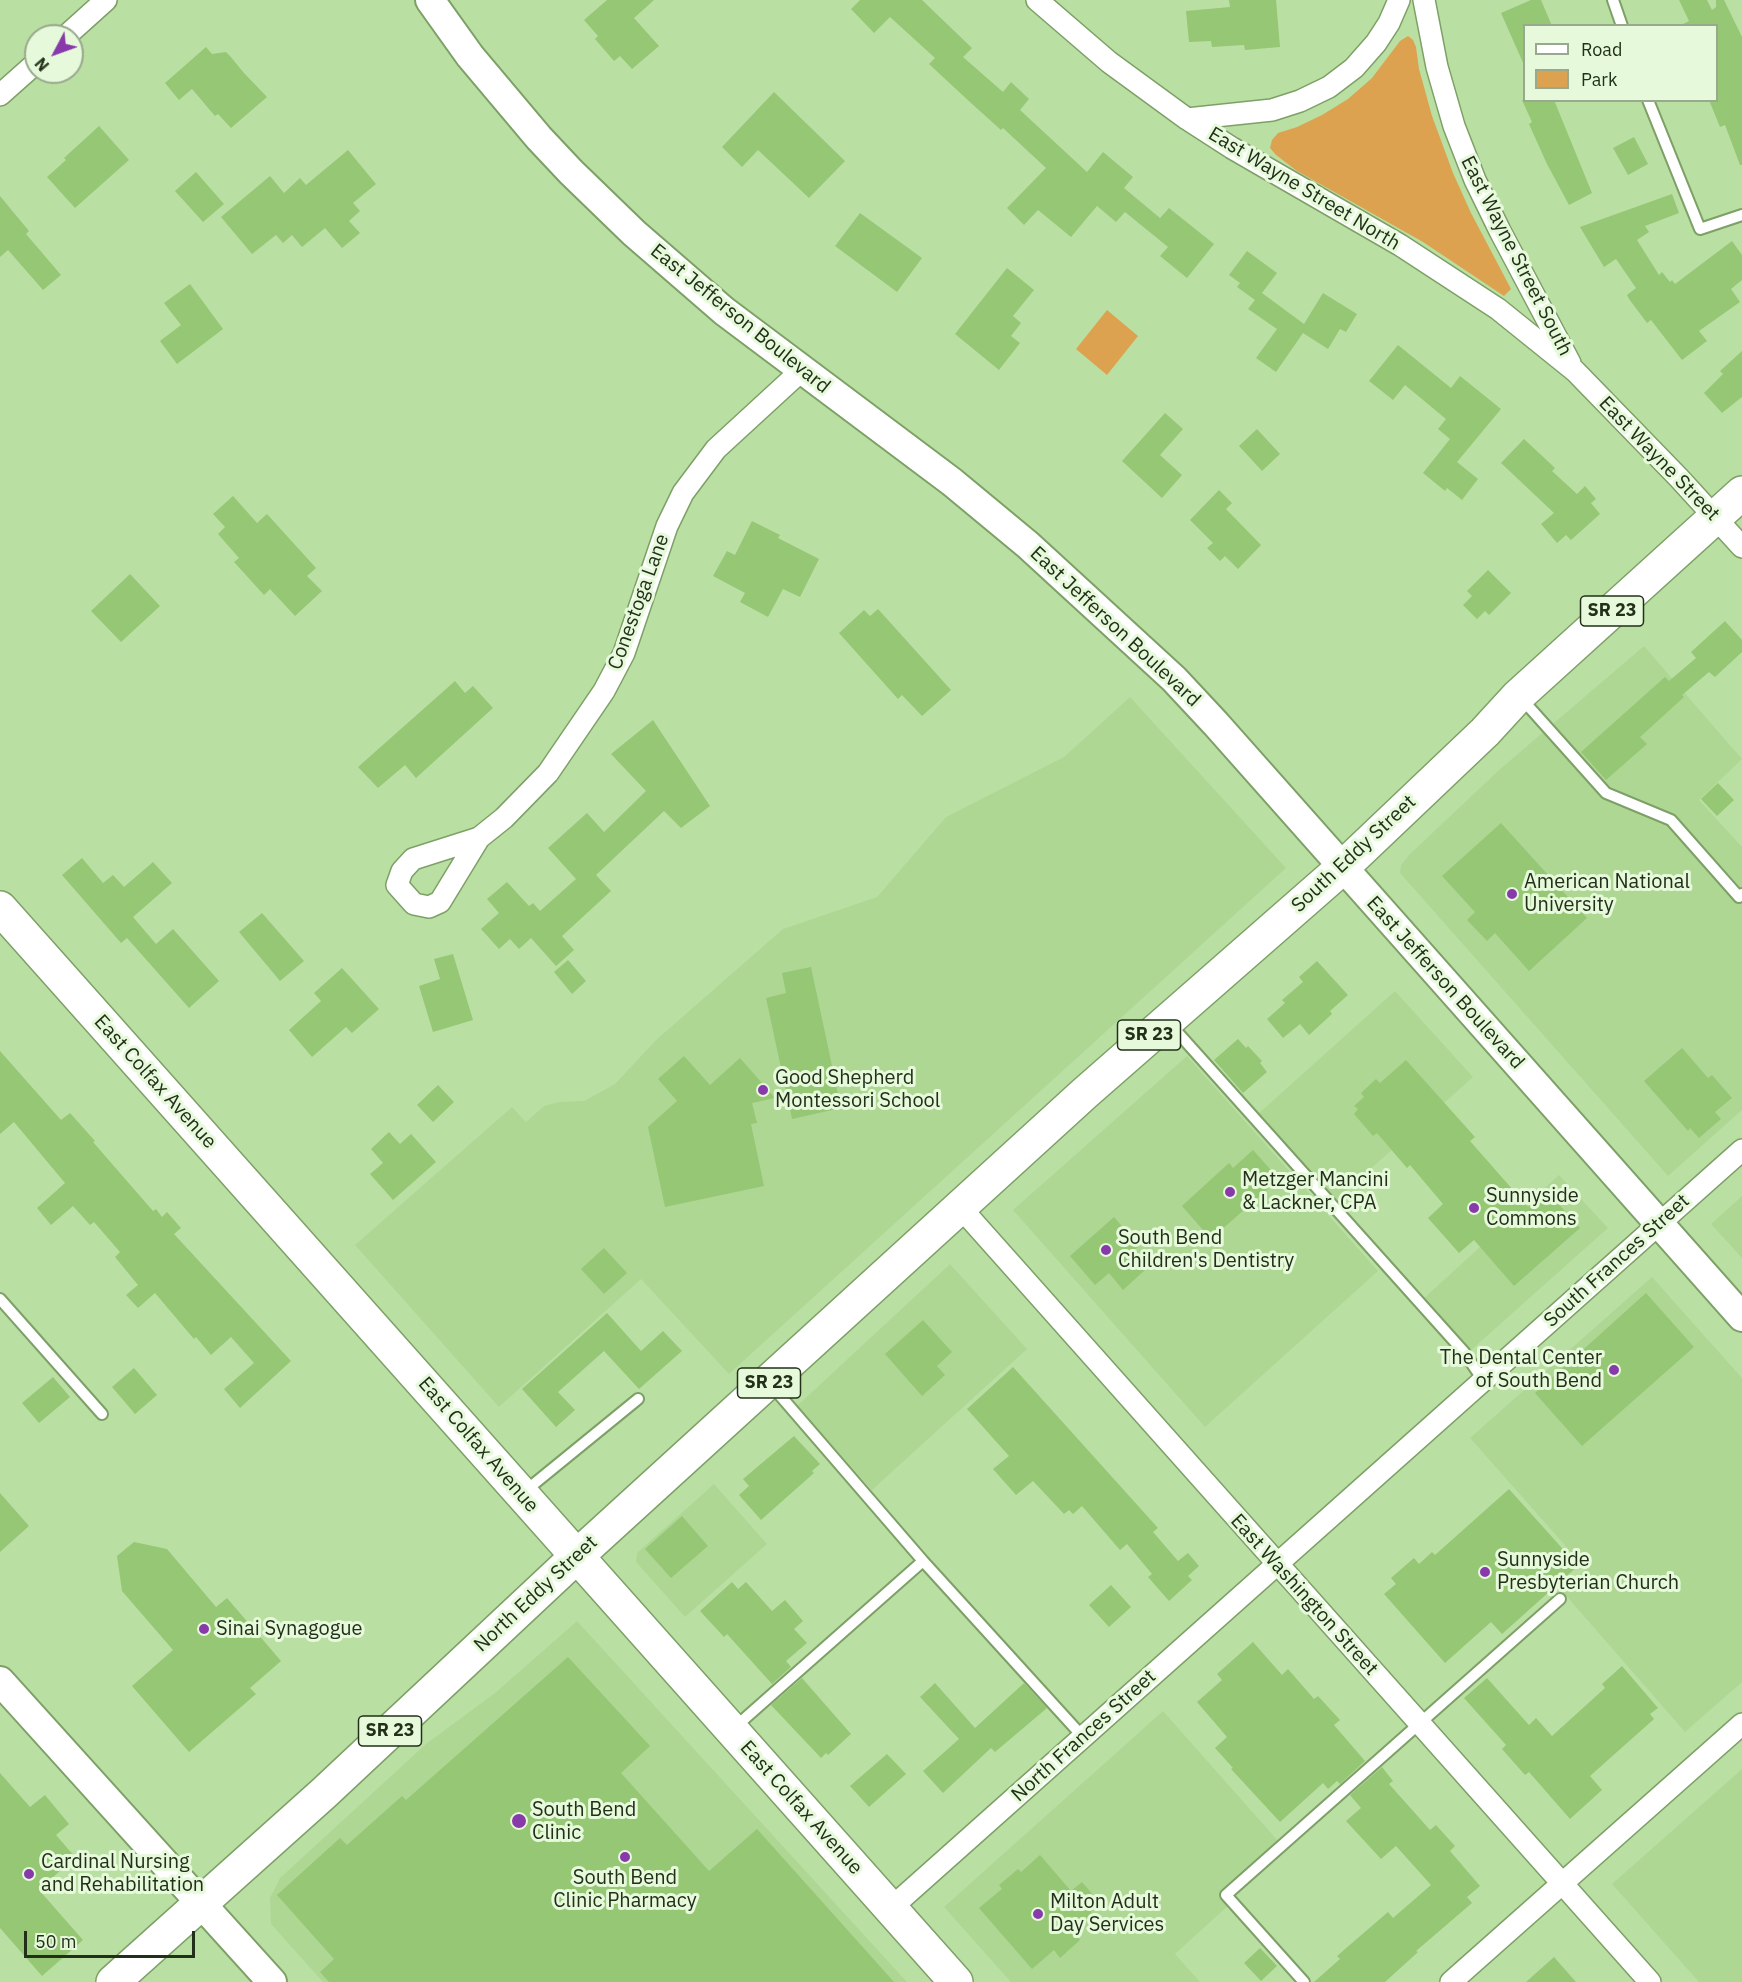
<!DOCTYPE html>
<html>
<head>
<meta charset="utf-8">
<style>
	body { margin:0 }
	#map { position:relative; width:1742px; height:1982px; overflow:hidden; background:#badfa3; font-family:"IBM Plex Sans",sans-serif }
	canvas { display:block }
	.legend { position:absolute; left:1523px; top:24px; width:195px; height:78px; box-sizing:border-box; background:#e6fadb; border:2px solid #98a98d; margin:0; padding:8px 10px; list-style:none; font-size:18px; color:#223019 }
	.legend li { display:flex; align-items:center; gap:12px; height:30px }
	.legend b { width:30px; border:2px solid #98a98d }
	.north { position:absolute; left:24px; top:24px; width:60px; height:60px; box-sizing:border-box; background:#e6fadb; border:2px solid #98a98d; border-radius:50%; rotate:229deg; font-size:16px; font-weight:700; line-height:24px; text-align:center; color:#223019 }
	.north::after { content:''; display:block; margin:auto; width:21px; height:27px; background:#883aaa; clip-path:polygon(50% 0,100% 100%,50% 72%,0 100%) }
	.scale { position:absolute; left:24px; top:1931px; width:171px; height:27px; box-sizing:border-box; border:3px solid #223019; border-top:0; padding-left:8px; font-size:18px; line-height:21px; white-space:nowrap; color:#223019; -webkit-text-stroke:4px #e6fadb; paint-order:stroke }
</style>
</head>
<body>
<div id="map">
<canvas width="1742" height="1982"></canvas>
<ul class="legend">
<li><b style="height:8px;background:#fff"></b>Road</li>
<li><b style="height:16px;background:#dca24f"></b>Park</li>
</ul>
<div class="north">N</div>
<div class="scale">50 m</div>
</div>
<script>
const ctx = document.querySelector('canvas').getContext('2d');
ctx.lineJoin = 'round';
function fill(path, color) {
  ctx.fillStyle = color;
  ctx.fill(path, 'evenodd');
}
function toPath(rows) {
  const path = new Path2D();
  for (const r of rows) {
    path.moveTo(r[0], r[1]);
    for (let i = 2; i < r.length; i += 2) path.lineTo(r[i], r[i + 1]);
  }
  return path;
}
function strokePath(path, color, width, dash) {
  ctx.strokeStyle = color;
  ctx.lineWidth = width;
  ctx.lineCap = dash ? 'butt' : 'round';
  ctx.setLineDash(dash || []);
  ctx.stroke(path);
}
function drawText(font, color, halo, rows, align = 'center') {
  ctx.font = font + ' "IBM Plex Sans",sans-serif';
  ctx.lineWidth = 6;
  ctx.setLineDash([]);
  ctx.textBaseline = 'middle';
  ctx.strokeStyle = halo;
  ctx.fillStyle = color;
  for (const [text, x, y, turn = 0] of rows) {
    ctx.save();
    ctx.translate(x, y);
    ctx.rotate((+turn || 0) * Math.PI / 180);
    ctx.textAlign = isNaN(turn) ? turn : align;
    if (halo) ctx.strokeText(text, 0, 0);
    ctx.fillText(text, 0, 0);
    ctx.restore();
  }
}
fill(toPath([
	[1644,646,1742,759,1699,800,1742,847,1742,1110,1668,1176,1400,873,1401,865,1409,855,1499,770],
	[1130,697,1286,868,729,1374,641,1279,499,1407,355,1245,512,1107,526,1122,544,1106,559,1102,584,1101,615,1084,656,1040,783,929,877,897,946,817,1064,757],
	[1395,991,1473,1077,1335,1201,1258,1114],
	[1187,1056,1378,1271,1205,1427,1013,1210],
	[1559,1175,1608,1228,1470,1351,1423,1299],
	[1742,1196,1742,1258,1711,1224],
	[950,1264,1027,1349,872,1490,797,1406],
	[1652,1277,1742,1378,1742,1682,1685,1732,1562,1591,1586,1569,1470,1438],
	[714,1484,767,1544,685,1617,636,1562,637,1553],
	[577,1621,907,1982,323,1982,271,1924,270,1898,280,1878,426,1744,495,1693],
	[1163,1711,1279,1842,1219,1894,1229,1905,1175,1954,1200,1982,1011,1982,944,1907],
	[1742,1769,1742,1982,1699,1982,1612,1884]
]), '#aed794');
fill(toPath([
	[1408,36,1413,40,1416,47,1419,69,1432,116,1453,173,1471,213,1511,289,1504,296,1423,242,1297,171,1276,155,1270,148,1272,140,1278,133,1297,127,1322,115,1348,99,1372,78,1400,41],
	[1107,310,1138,336,1107,375,1076,349]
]), '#dca24f');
fill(toPath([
	[607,0,654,0,634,18,659,46,632,69,620,56,614,61,595,39,598,36,584,20],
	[860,0,922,0,972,48,963,57,1003,92,1011,82,1029,99,1020,110,1087,172,1103,152,1133,177,1124,188,1160,218,1169,208,1214,244,1187,278,1160,256,1168,247,1125,212,1116,222,1097,206,1071,237,1038,210,1024,225,1007,208,1046,168,1003,128,1001,130,971,103,929,64,935,58,890,17,874,33,851,9],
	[1229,0,1276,0,1280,47,1245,50,1244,45,1212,47,1211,41,1189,42,1186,11,1230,7],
	[1531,0,1541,0,1552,26,1524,26,1524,65,1501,13],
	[1679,0,1707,0,1712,10,1716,7,1716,0,1724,0,1742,37,1742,165,1740,165,1725,125,1720,127,1709,100,1716,100,1716,26,1679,26,1689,21],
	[206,47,212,54,226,52,230,56,244,73,267,97,231,128,218,114,215,116,192,89,179,100,165,83],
	[774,92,845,161,809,198,758,150,742,167,722,147],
	[1522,100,1554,100,1592,193,1569,205,1547,164,1529,124,1532,122],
	[99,126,129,160,75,208,47,177,66,160,64,158],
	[1634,137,1648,164,1628,175,1613,148],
	[348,150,376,184,353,203,360,211,349,221,360,233,342,248,325,228,302,247,292,235,283,243,276,235,252,254,221,217,270,176,284,193,300,178,306,185],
	[196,172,224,204,203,222,175,191],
	[1672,194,1679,213,1645,226,1649,232,1637,240,1659,275,1662,272,1670,282,1672,280,1675,284,1732,241,1742,255,1742,280,1731,289,1740,302,1699,331,1707,341,1682,360,1651,320,1647,323,1629,299,1627,295,1636,288,1616,259,1604,267,1580,227],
	[0,196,29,231,26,234,61,275,43,290,8,250,0,257],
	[860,213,922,258,897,292,835,246],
	[1247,251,1277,273,1262,293,1304,324,1323,293,1357,314,1346,332,1340,329,1328,349,1303,333,1276,372,1256,358,1277,329,1248,309,1255,300,1237,287,1240,283,1229,275],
	[1007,268,1034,290,1013,316,1021,323,1011,336,1020,343,999,370,955,334],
	[190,284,223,329,177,364,160,341,181,325,164,303],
	[1398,345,1451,388,1460,376,1501,409,1457,462,1478,479,1462,500,1447,488,1445,491,1423,473,1450,439,1438,429,1446,419,1405,385,1393,400,1369,381],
	[1742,351,1742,397,1722,413,1704,393,1723,374,1720,371],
	[1165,413,1183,429,1160,455,1182,475,1162,498,1122,461],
	[1257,429,1280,454,1262,471,1239,446],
	[1524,439,1555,468,1552,471,1577,494,1585,486,1596,499,1591,503,1600,514,1571,540,1566,535,1557,543,1541,524,1554,513,1501,463],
	[1219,490,1232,503,1226,509,1261,545,1238,569,1225,556,1220,561,1207,548,1213,543,1190,520],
	[233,496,257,523,267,514,316,568,307,576,322,591,295,616,270,589,264,595,234,562,239,558,218,534,225,527,213,514],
	[752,521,780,535,778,538,819,559,800,597,783,589,768,617,740,602,745,593,713,576,727,551,735,555],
	[1488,570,1511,593,1489,615,1485,611,1477,619,1463,605,1472,596,1467,591],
	[130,574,160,606,121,642,91,611],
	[878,609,951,690,922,716,902,695,898,699,839,633,864,610,870,616],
	[1725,621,1742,640,1742,652,1715,677,1709,672,1682,695,1684,697,1640,737,1647,744,1606,780,1581,752,1665,677,1669,681,1696,658,1691,652],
	[455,681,465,693,473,686,493,708,416,778,405,765,378,788,358,767],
	[653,720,710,806,681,828,664,811,596,875,611,891,562,936,574,950,556,966,531,938,519,949,510,939,499,949,481,929,499,913,487,899,507,882,529,906,533,903,540,911,576,879,548,848,587,813,604,832,646,791,611,754],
	[1718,783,1734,800,1717,816,1701,799],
	[1501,823,1587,918,1529,971,1495,933,1487,941,1467,920,1475,912,1442,876],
	[82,858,103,883,113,875,124,887,153,862,172,883,133,917,156,944,173,929,219,981,189,1008,127,938,121,943,62,875],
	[262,913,304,961,280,981,239,932],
	[453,954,473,1020,433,1032,419,986,440,979,434,959],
	[568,960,586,981,572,994,554,972],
	[1317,961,1348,995,1330,1011,1332,1014,1309,1035,1300,1024,1283,1038,1267,1019,1285,1003,1282,1000,1303,982,1299,977],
	[811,967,841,1108,792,1119,766,998,786,993,782,973],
	[342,968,379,1009,352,1033,346,1027,312,1057,289,1030,321,1001,314,993],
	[1238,1039,1246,1048,1248,1046,1262,1061,1260,1063,1267,1072,1243,1093,1214,1060],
	[1682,1048,1708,1078,1712,1075,1732,1098,1715,1112,1721,1119,1699,1138,1690,1128,1688,1131,1644,1081],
	[0,1051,61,1120,70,1113,95,1141,93,1142,153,1211,156,1209,162,1217,167,1212,181,1228,174,1234,291,1361,240,1408,224,1389,254,1363,231,1337,211,1355,196,1337,194,1339,155,1293,138,1308,126,1295,138,1285,115,1257,120,1252,94,1222,90,1225,73,1206,51,1225,37,1208,65,1183,14,1122,0,1134],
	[684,1056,710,1085,740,1058,775,1098,752,1103,757,1123,751,1124,764,1186,665,1207,648,1127,677,1101,658,1079],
	[1406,1060,1475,1137,1470,1141,1528,1207,1547,1191,1580,1228,1514,1286,1474,1240,1459,1253,1428,1218,1443,1204,1410,1165,1407,1168,1377,1133,1373,1136,1354,1114,1358,1109,1354,1106,1364,1097,1361,1093,1376,1079,1380,1083],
	[438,1085,454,1102,433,1122,417,1105],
	[389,1132,400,1144,411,1134,436,1162,393,1200,370,1174,383,1163,371,1149],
	[1253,1150,1279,1179,1211,1239,1182,1206,1229,1163,1233,1168],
	[1114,1217,1139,1246,1130,1254,1145,1270,1123,1290,1109,1273,1095,1285,1070,1256],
	[604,1248,627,1273,604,1294,581,1269],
	[1646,1293,1694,1347,1582,1446,1535,1393],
	[607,1313,641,1351,663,1331,682,1351,639,1389,604,1351,558,1392,575,1410,556,1427,522,1389],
	[923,1320,952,1352,937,1366,945,1375,922,1396,885,1354],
	[1013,1367,1158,1528,1153,1532,1178,1561,1188,1553,1199,1566,1188,1576,1192,1580,1169,1601,1148,1577,1152,1574,1127,1544,1120,1550,1082,1506,1073,1514,1069,1510,1064,1514,1033,1481,1016,1495,993,1469,1009,1456,967,1409],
	[134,1368,157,1395,135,1414,112,1387],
	[53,1377,70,1397,39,1423,22,1403],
	[794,1436,820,1464,812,1471,814,1473,761,1520,739,1495,749,1486,743,1479],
	[1509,1489,1578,1566,1502,1634,1491,1622,1445,1663,1384,1594,1396,1584,1391,1578,1414,1558,1419,1564,1432,1552,1435,1555],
	[0,1493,29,1526,0,1552],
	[682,1516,708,1546,671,1578,645,1549],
	[134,1542,167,1549,216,1607,227,1598,281,1661,250,1688,256,1694,189,1752,132,1686,173,1650,122,1591,117,1556],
	[732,1582,738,1589,746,1582,772,1611,785,1600,803,1621,794,1629,807,1643,786,1661,791,1667,772,1684,727,1634,724,1637,700,1611],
	[1111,1585,1131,1607,1109,1627,1089,1605],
	[1253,1642,1282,1675,1288,1669,1314,1699,1318,1696,1340,1720,1334,1725,1365,1761,1340,1784,1337,1781,1328,1789,1323,1783,1280,1822,1231,1769,1233,1768,1215,1748,1227,1737,1197,1702,1222,1680,1217,1674],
	[568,1657,650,1746,621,1773,709,1871,757,1829,894,1982,329,1982,320,1972,334,1959,277,1895,340,1838,347,1845,402,1796,406,1800],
	[1622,1666,1658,1708,1650,1714,1654,1719,1590,1776,1602,1790,1570,1819,1529,1772,1525,1775,1502,1749,1506,1745,1464,1698,1487,1678,1529,1725,1536,1718,1552,1736,1605,1688,1602,1684],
	[802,1678,851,1734,828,1755,826,1753,821,1758,771,1705],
	[935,1683,975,1728,1024,1683,1047,1708,995,1752,991,1748,943,1793,923,1771,959,1739,920,1697],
	[887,1754,906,1774,869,1807,850,1786],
	[1382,1767,1393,1781,1389,1784,1430,1830,1436,1825,1455,1846,1450,1851,1480,1886,1467,1897,1472,1903,1416,1951,1418,1952,1385,1982,1314,1982,1340,1959,1337,1956,1388,1912,1393,1918,1431,1885,1396,1846,1381,1859,1346,1821,1361,1808,1350,1795],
	[0,1773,30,1807,45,1795,69,1824,56,1835,75,1857,39,1890,83,1940,42,1976,0,1928],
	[1040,1855,1071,1891,1082,1882,1101,1904,1091,1912,1094,1916,1074,1933,1080,1940,1060,1958,1054,1950,1032,1969,979,1908,1002,1889,999,1885,1018,1869,1021,1872],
	[1260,1948,1277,1966,1261,1981,1244,1963],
	[1554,1957,1576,1982,1526,1982]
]), '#95c774');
const lane = toPath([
	[1613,0,1622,26],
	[1648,100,1700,229,1742,215],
	[1521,698,1606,793,1671,820,1739,897,1742,894],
	[1170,1024,1464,1352,1483,1380],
	[0,1299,102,1414],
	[771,1385,923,1561,1083,1737],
	[524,1492,638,1399],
	[734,1728,923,1561],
	[1304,1982,1226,1895,1560,1599]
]);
const street = toPath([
	[1037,0,1109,62,1187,119,1232,148,1400,245,1498,309,1575,371,1679,478,1742,547],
	[1424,0,1437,67,1454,126,1475,180,1500,231,1570,363],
	[66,36,106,0],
	[0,95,36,63],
	[1187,119,1272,110,1300,101,1329,87,1354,68,1376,43,1389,23,1399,0],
	[479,838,413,859,402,871,397,885,414,904,429,907,440,902,479,838,504,818,548,773,604,691,624,653,667,526,683,493,716,449,802,370],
	[960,1207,1650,1982],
	[891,1908,1742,1150],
	[1451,1982,1742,1724]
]);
const secondary = toPath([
	[430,0,470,56,539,138,571,172,634,233,724,311,952,482,1028,545,1174,679,1216,724,1742,1317],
	[0,1681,272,1982]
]);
const primary = toPath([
	[0,908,956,1982],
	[113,1982,324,1793,576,1557,1085,1093,1342,868,1485,732,1518,696,1742,493]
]);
strokePath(lane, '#7da066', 14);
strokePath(street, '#7da066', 24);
strokePath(secondary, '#7da066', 32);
strokePath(primary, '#7da066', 36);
strokePath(lane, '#fff', 10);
strokePath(street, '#fff', 21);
strokePath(secondary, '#fff', 28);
strokePath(primary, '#fff', 33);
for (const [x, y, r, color] of [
	[1512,894,6,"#883aaa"],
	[763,1090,6,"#883aaa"],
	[1230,1192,6,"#883aaa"],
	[1474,1208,6,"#883aaa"],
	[1106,1250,6,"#883aaa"],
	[1614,1370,6,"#883aaa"],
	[1485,1572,6,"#883aaa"],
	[204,1629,6,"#883aaa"],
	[519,1821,8,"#883aaa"],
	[625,1857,6,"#883aaa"],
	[29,1874,6,"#883aaa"],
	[1038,1914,6,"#883aaa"]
]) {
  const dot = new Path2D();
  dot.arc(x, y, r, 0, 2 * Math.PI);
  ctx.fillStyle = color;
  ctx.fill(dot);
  strokePath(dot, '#e6fadb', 2);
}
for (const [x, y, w] of [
	[1612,611,63],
	[1149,1035,63],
	[769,1383,63],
	[390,1731,63]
]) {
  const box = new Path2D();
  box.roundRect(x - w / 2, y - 15, w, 30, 4.5);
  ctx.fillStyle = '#e6fadb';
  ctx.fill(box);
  strokePath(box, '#223019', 1.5);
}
drawText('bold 18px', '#223019', null, [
	["SR 23",1612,611],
	["SR 23",1149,1035],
	["SR 23",769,1383],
	["SR 23",390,1731]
]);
drawText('20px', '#223019', '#e6fadb', [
	["East Wayne Street North",1304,189,31],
	["East Wayne Street South",1516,256,63],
	["East Jefferson Boulevard",740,319,39],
	["East Wayne Street",1659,459,46],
	["Conestoga Lane",639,602,-70],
	["East Jefferson Boulevard",1115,627,43],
	["South Eddy Street",1354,854,-43],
	["East Jefferson Boulevard",1445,983,48],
	["East Colfax Avenue",155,1082,48],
	["South Frances Street",1617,1261,-42],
	["East Colfax Avenue",478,1445,49],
	["North Eddy Street",536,1594,-43],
	["East Washington Street",1304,1595,48],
	["North Frances Street",1084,1736,-42],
	["East Colfax Avenue",801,1808,48]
]);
drawText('20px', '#223019', '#e6fadb', [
	["American National",1524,882],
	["University",1524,905],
	["Good Shepherd",775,1078],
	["Montessori School",775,1101],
	["Metzger Mancini",1242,1180],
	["& Lackner, CPA",1242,1203],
	["Sunnyside",1486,1196],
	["Commons",1486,1219],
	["South Bend",1118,1238],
	["Children's Dentistry",1118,1261],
	["The Dental Center",1602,1358,"right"],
	["of South Bend",1602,1381,"right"],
	["Sunnyside",1497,1560],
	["Presbyterian Church",1497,1583],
	["Sinai Synagogue",216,1629],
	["South Bend",532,1810],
	["Clinic",532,1833],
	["Cardinal Nursing",41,1862],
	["and Rehabilitation",41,1885],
	["South Bend",625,1878,"center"],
	["Clinic Pharmacy",625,1901,"center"],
	["Milton Adult",1050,1902],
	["Day Services",1050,1925]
], 'left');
</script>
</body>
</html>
